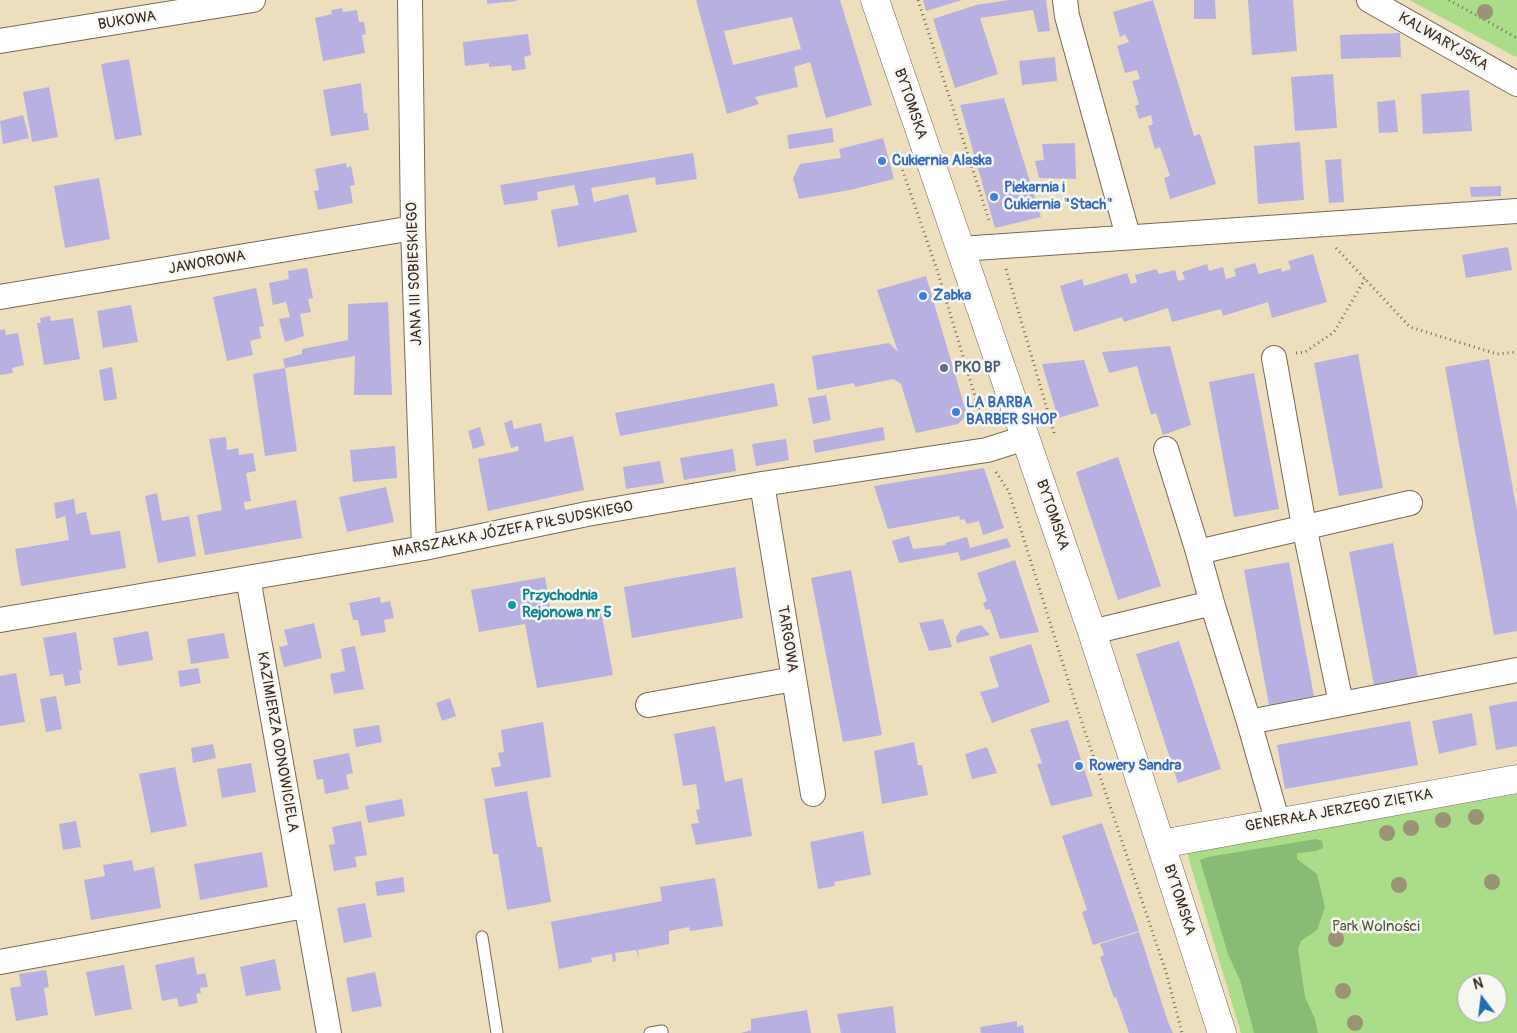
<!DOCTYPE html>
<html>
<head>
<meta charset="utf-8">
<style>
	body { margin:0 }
	#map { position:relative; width:1517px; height:1033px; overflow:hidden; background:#eddfbe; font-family:Pangolin,sans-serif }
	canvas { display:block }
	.north { position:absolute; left:1457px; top:973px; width:50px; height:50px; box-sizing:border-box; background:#f6f6f2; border:1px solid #aba49d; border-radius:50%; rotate:345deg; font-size:14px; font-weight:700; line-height:20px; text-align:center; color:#3b2a1e }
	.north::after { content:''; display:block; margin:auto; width:18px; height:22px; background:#1f6fb2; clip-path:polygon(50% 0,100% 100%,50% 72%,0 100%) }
</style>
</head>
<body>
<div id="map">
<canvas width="1517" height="1033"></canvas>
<div class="north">N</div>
</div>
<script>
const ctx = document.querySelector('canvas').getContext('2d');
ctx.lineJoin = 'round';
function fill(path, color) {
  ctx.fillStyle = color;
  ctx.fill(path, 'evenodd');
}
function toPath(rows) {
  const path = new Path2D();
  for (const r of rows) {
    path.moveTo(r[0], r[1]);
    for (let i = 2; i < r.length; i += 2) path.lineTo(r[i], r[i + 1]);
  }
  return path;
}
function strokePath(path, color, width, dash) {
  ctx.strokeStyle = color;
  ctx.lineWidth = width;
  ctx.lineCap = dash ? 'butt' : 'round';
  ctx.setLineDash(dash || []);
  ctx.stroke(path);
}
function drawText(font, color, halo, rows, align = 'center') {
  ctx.font = font + ' Pangolin,sans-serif';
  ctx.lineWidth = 5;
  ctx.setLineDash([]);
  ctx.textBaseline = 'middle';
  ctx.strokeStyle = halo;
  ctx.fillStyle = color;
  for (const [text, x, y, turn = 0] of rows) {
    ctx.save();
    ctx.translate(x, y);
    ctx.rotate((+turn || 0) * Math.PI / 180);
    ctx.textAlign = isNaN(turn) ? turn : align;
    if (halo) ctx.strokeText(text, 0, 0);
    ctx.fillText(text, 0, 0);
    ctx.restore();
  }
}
fill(toPath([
	[1409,0,1517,0,1517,57,1514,56],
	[1517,794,1517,1033,1241,1033,1187,853],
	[1467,983,1497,983,1497,1013,1467,1013]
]), '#abdc8a');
fill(toPath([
	[1316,839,1322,841,1323,848,1316,851,1297,853,1297,859,1317,874,1325,907,1317,930,1301,941,1298,949,1305,997,1315,1019,1318,1033,1254,1033,1240,980,1228,954,1200,860,1208,857]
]), '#88bc76');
fill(toPath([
	[487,0,517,0,517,1,487,4],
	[696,0,840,0,872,105,826,118,810,62,794,67,798,87,755,97,759,104,727,114],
	[792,17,801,49,733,65,724,31],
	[923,0,962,0,926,11],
	[1009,0,1046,0,1050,31,1038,32,1033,10,980,18,998,74,955,88,933,19,976,5],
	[1153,0,1194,136,1200,134,1216,184,1170,199,1164,178,1170,176,1160,147,1155,149,1148,126,1153,124,1151,115,1139,119,1135,106,1139,104,1132,81,1140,79,1137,70,1125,73,1117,46,1129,42,1125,34,1120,37,1113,12],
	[1194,0,1215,0,1216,19,1194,19],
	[1248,0,1293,0,1297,51,1252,55],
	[342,8,343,12,357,10,359,22,364,22,366,34,362,35,365,53,323,61,315,18,332,14,331,10],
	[1400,33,1401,57,1341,59,1340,35],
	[528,34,531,55,524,57,526,69,512,71,511,65,489,67,489,63,465,66,463,42],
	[1055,57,1057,81,1022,85,1019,61],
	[129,59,142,135,115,140,101,64],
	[1333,74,1337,128,1295,131,1291,77],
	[361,83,364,113,367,113,369,130,331,136,323,90],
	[49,87,58,137,32,142,23,92],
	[1469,90,1472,131,1423,134,1421,94],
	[1004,98,1041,217,995,228,960,105],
	[1395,100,1398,132,1379,133,1377,102],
	[23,115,29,138,3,144,0,121],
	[832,128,834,142,789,149,787,135],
	[883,138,894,179,850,190,799,199,793,178,800,164,841,158,839,149],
	[1300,142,1304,200,1258,204,1254,146],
	[1075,143,1076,179,1039,178,1035,161,1044,160,1042,144],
	[693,153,697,179,656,185,655,177,591,188,594,202,628,194,637,232,558,247,551,210,579,205,574,185,537,192,538,200,504,205,500,185],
	[1341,159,1344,202,1329,203,1325,160],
	[346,163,347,168,351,166,355,185,350,186,353,203,318,210,314,191,319,190,315,169],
	[99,178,110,239,65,248,54,186],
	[1501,186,1501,196,1471,197,1470,187],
	[1508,247,1512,270,1466,278,1462,255],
	[1313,254,1327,302,1272,318,1268,302,1223,316,1221,309,1172,322,1168,308,1124,322,1122,317,1074,332,1060,286,1082,279,1084,286,1127,273,1131,284,1137,282,1135,275,1156,269,1159,274,1175,270,1178,281,1185,279,1182,272,1207,264,1209,271,1223,267,1226,279,1236,276,1234,269,1255,263,1259,274,1281,268,1282,272,1291,269,1288,261],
	[307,268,313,298,308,299,311,312,300,314,304,336,285,342,279,319,290,317,286,302,273,305,269,283,289,279,288,271],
	[926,276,967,415,958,424,916,433,901,384,893,379,855,387,854,383,817,390,812,356,889,343,898,352,877,290],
	[256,288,264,326,259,327,261,338,250,341,253,355,227,361,213,297],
	[388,302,392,395,354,395,355,356,285,368,283,359,302,354,302,349,348,340,348,304],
	[131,305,138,342,103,348,97,311],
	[50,316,51,321,73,318,80,359,44,365,37,323,41,323,40,318],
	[5,329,6,335,18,333,24,365,12,368,13,373,0,375,0,330],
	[1170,346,1191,425,1163,435,1156,413,1151,415,1137,366,1109,373,1102,352],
	[1358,354,1383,488,1339,496,1314,363],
	[1489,359,1517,511,1517,631,1494,635,1445,367],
	[1084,360,1099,406,1058,418,1042,364],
	[112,367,117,399,104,401,99,370],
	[285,368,297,451,265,456,253,374],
	[1254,373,1279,509,1234,517,1209,382],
	[774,383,778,406,620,436,615,413],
	[826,395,831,420,813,424,808,398],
	[512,420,514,429,541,423,545,442,573,436,584,490,488,511,478,459,519,451,518,446,511,448,504,423],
	[480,427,485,445,473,449,468,431],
	[883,427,885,440,815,453,813,440],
	[226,437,227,450,238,448,239,455,253,453,256,471,246,473,251,501,244,502,245,510,296,500,302,538,205,555,197,515,222,510,209,439],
	[786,439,789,460,756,466,752,444],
	[395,446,397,478,353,482,350,450],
	[733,449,736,471,684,480,680,458],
	[1118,457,1161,586,1118,600,1076,472],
	[660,461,664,483,626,489,623,467],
	[984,468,1004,528,983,535,979,521,967,524,964,519,960,520,959,516,888,529,874,486],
	[386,487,394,522,347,532,339,497],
	[157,493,162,521,189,516,196,556,158,563,145,496],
	[74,499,76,514,86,512,91,535,120,531,126,568,21,586,15,549,69,540,65,516,56,519,54,503],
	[909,536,913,549,946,545,945,543,967,537,970,548,1007,538,1011,547,961,561,958,552,899,563,892,541],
	[1393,543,1418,677,1374,685,1349,552],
	[1015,560,1039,632,1000,639,990,609,986,610,983,603,987,601,977,573],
	[1289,562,1314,696,1269,705,1244,570],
	[735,567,743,618,632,638,624,587],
	[851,570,882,735,843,742,811,578],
	[545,577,552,619,601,611,613,675,537,688,525,624,479,632,471,590],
	[380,597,381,603,390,601,394,618,384,620,386,632,361,636,358,620,353,620,349,603],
	[943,619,952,647,929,651,919,623],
	[314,623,322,658,284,667,279,647,288,645,284,630],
	[981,625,990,635,957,643,956,637,961,630],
	[148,631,153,660,118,666,113,638],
	[76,632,82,670,79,671,81,683,65,686,63,674,50,676,43,638],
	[224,633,229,658,191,664,187,639],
	[1179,641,1221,769,1178,783,1136,654],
	[1031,644,1050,702,992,723,980,692,999,687,989,657],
	[355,646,364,689,334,694,330,674,345,671,341,649],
	[198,668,201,683,180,687,178,671],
	[16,673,25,722,0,726,0,676],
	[56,696,62,729,46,732,40,699],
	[450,698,456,716,442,721,436,703],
	[1517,701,1517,746,1496,750,1489,706],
	[1472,713,1477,745,1439,754,1432,721],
	[1068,720,1093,796,1051,806,1037,764,1042,763,1030,729],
	[1410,721,1418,765,1285,789,1277,745],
	[543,722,551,777,495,787,491,768,501,766,498,753,504,752,501,730],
	[379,725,382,742,356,747,353,729],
	[715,726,725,782,742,778,752,836,696,845,691,824,699,823,696,810,700,809,696,784,683,786,674,734],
	[914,742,918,765,922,765,928,795,882,804,874,751],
	[213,744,216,758,193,763,191,748],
	[987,747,997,773,972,779,965,754],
	[349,753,353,773,346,775,349,789,325,794,323,779,317,780,313,760],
	[251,763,256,792,222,798,217,769],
	[175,767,187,826,151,833,139,774],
	[527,791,537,847,542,847,551,902,507,910,498,854,493,854,484,799],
	[402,799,405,816,368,823,365,806],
	[76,821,81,847,63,850,59,824],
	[361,821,367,855,355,857,357,867,334,871,329,845,335,844,332,827],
	[1102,823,1139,931,1093,945,1082,912,1087,910,1062,836],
	[863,831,871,875,834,882,835,886,818,889,810,842],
	[262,852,268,887,200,900,194,864],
	[132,860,134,871,154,867,161,908,91,920,84,880,105,876,103,865],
	[403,877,405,892,377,896,375,882],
	[715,878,723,926,690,931,689,927,669,931,669,944,638,950,639,959,636,950,615,953,616,961,613,962,612,954,591,958,592,962,559,969,551,922,539,924,662,901,660,887],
	[365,903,372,937,344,943,337,908],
	[1139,932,1168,1022,1173,1033,1129,1033,1116,997,1114,998,1100,957,1104,955,1100,944],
	[194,957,197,975,205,973,208,987,200,988,201,993,196,994,198,1003,179,1007,177,998,162,1001,155,965],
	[275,959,281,990,246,996,240,967],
	[124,965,132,1009,95,1016,86,972],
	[46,970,49,987,44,988,48,1015,16,1021,10,988,21,986,19,974],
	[375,972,382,1006,352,1012,346,978],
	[893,1006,896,1033,841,1033,837,1014],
	[807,1010,811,1033,741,1033,751,1030,751,1019],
	[1017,1021,1017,1027,1023,1025,1024,1033,981,1033,980,1027]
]), '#b8b0e0');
const service = toPath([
	[482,937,497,1033],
	[650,1033,662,1031,662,1033]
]);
const minor = toPath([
	[410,0,413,228,424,548],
	[1065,0,1067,16,1128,236],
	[1369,0,1517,84],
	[0,41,253,0],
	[960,249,1517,211],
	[0,297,413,228],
	[1274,358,1304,526,1341,703],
	[1166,449,1198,552],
	[762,484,813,794],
	[248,578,329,1033],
	[1212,603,1198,552,1410,503],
	[0,620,424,548,587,514,762,484,987,450,1025,438],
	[1092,632,1212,603,1249,722,1517,670],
	[648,705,794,679],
	[1249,722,1278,823],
	[0,962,305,906]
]);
const tertiary = toPath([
	[875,0,1092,632,1222,1033],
	[1161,844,1517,779]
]);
strokePath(service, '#796956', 13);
strokePath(minor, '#796956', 26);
strokePath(tertiary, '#796956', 29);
strokePath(toPath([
	[918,0,990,223],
	[1449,0,1517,38],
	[896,151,937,270,984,426],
	[1336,248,1410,327,1497,354,1517,352],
	[1006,269,1055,436],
	[1296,353,1305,352,1334,332,1365,279],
	[996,472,1009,492,1075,702,1166,972,1182,1033]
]), '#796956', 3, [1, 4]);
strokePath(service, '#fff', 11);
strokePath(minor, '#fff', 24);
strokePath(tertiary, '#fff', 28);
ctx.fillStyle = '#9a9475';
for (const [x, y] of [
	[1485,12],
	[1476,817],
	[1443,820],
	[1411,828],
	[1387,833],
	[1492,882],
	[1399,885],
	[1336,939],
	[1343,991],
	[1355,1023]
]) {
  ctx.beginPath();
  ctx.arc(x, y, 8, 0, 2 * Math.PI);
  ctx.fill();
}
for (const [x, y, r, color] of [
	[882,161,5,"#3f7fe0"],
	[994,197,5,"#3f7fe0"],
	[923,296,5,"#3f7fe0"],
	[944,368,5,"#5c6f8a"],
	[956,412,5,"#3f7fe0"],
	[512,605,5,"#0f9aa8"],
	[1079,766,5,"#3f7fe0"]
]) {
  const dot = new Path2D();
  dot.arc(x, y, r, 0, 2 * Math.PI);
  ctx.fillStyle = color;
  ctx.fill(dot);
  strokePath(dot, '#f6f6f2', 2);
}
drawText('15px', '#3b2a1e', '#f6f6f2', [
	["BUKOWA",127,21,-9],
	["KALWARYJSKA",1443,42,30],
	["BYTOMSKA",910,104,71],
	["JAWOROWA",207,263,-10],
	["JANA III SOBIESKIEGO",415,274,-92],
	["BYTOMSKA",1052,515,71],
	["MARSZAŁKA JÓZEFA PIŁSUDSKIEGO",513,530,-11],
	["TARGOWA",787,639,81],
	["KAZIMIERZA ODNOWICIELA",277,742,80],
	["GENERAŁA JERZEGO ZIĘTKA",1339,811,-10],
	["BYTOMSKA",1179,900,72]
]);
drawText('bold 15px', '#366cbe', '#f6f6f2', [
	["Cukiernia Alaska",892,161],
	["Piekarnia i",1004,188],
	["Cukiernia \"Stach\"",1004,205],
	["Żabka",933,296],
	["LA BARBA",966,403],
	["BARBER SHOP",966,420],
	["Rowery Sandra",1089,766]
], 'left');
drawText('bold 15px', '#4e5e75', '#f6f6f2', [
	["PKO BP",954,368]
], 'left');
drawText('bold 15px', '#0d838f', '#f6f6f2', [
	["Przychodnia",522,596],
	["Rejonowa nr 5",522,613]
], 'left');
drawText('15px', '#575639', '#f6f6f2', [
	["Park Wolności",1376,927]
]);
</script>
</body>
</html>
